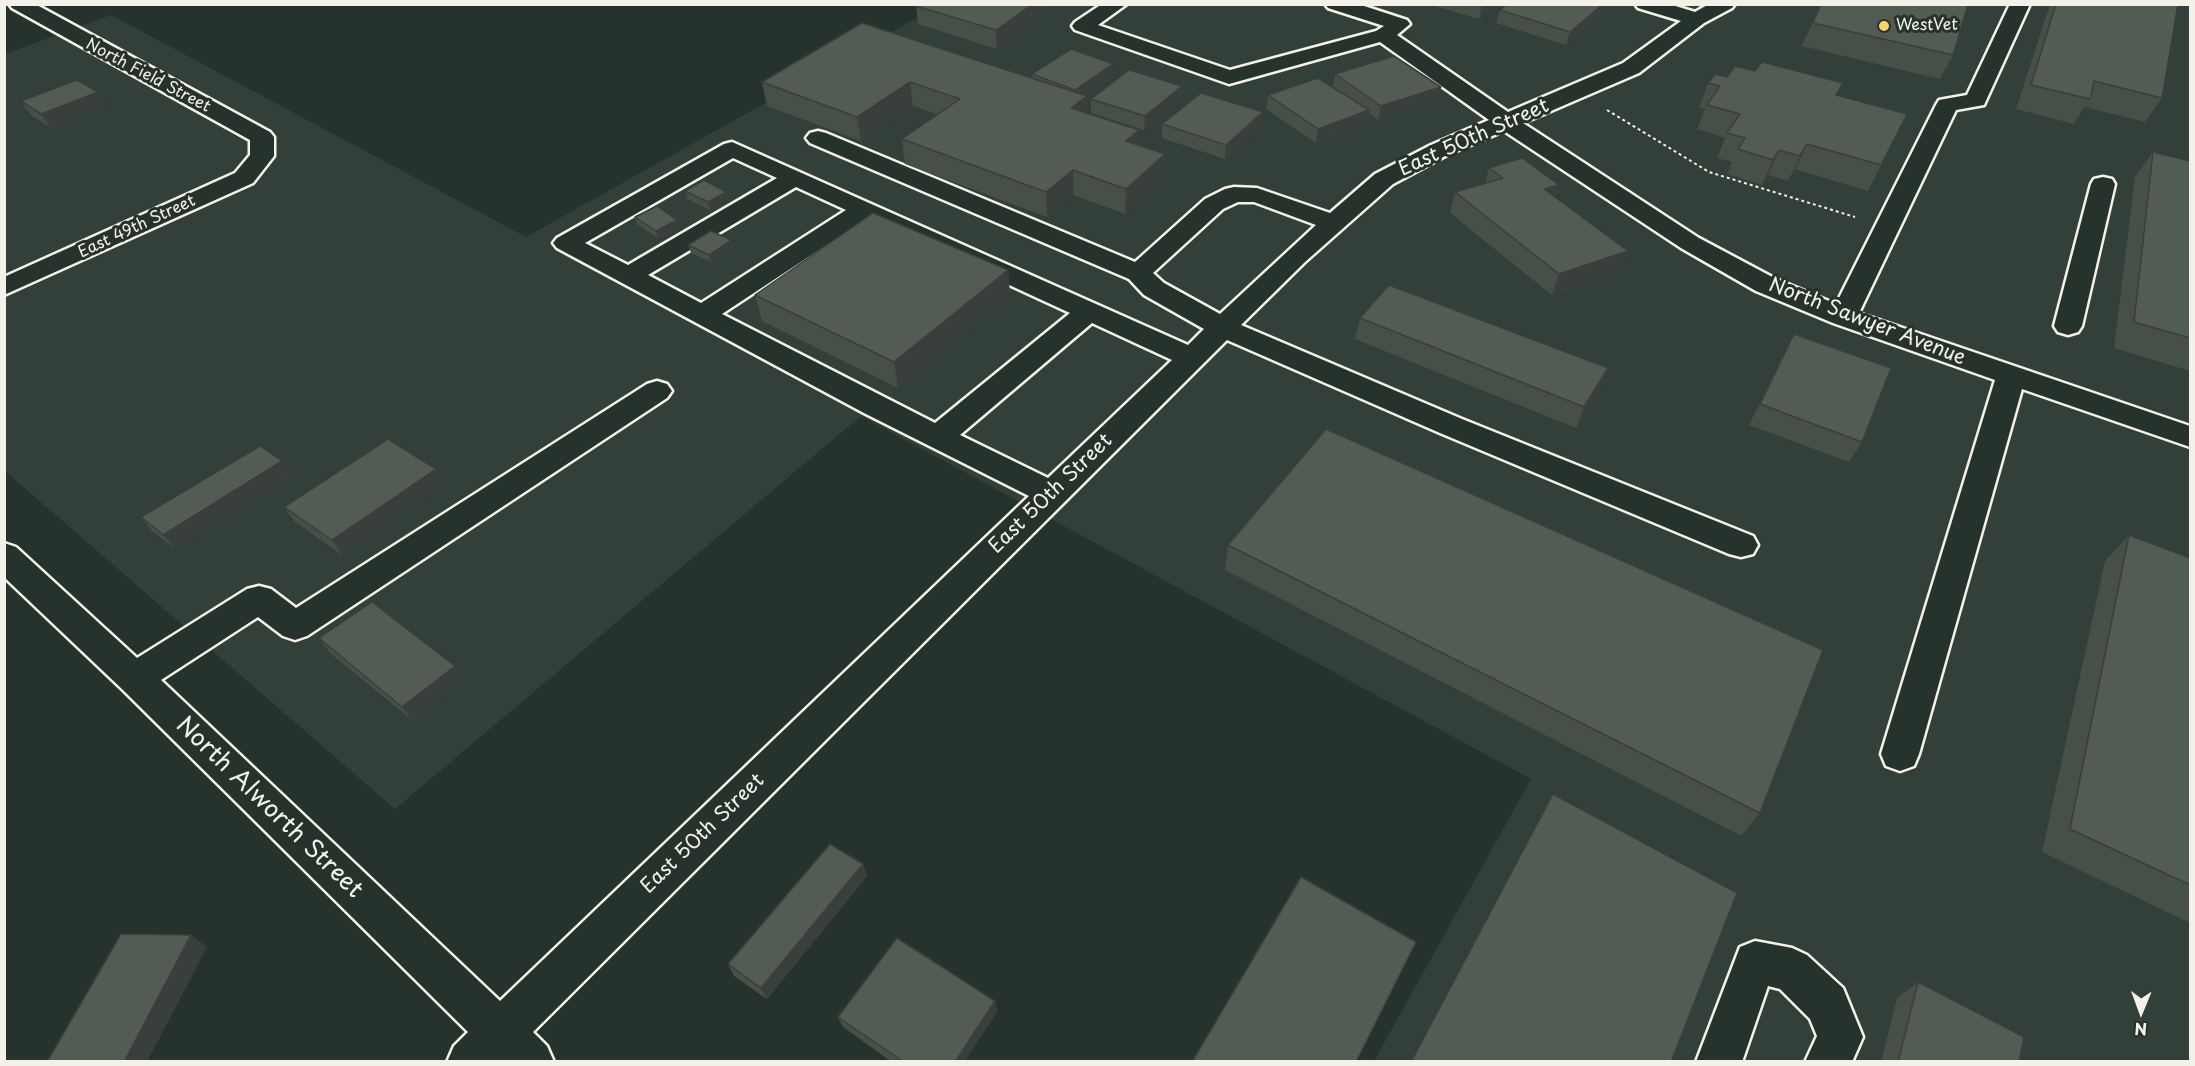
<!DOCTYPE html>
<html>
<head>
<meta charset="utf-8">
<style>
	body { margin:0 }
	#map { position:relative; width:2195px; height:1066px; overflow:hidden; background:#26332d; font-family:"Playpen Sans",sans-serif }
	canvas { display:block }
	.frame { position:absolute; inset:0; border:6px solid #f4f1e8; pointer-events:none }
	.north { position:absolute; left:2111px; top:982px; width:60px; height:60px; -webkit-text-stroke:4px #26332d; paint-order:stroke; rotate:181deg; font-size:16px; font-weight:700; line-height:24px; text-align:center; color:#f4f1e8 }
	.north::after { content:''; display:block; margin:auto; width:21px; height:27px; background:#f4f1e8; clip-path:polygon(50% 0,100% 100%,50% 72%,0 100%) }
</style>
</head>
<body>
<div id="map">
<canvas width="2195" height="1066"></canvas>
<div class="frame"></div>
<div class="north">N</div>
</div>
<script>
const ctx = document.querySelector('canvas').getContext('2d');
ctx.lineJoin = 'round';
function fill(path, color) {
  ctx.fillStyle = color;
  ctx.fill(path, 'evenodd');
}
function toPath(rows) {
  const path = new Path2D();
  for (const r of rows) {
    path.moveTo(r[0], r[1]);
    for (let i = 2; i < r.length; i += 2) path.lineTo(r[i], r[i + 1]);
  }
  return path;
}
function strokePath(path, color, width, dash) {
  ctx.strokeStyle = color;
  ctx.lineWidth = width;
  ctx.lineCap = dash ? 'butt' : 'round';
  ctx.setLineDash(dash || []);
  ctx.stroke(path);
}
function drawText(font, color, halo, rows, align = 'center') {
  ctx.font = font + ' "Playpen Sans",sans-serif';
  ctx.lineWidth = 6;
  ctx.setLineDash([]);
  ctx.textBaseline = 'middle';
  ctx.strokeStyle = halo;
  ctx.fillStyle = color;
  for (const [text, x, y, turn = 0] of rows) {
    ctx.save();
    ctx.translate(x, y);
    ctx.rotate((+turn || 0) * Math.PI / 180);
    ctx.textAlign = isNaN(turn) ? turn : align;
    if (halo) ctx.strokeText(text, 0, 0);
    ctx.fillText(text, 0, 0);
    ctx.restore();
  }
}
fill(toPath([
	[940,5,2190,5,2190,1061,1374,1061,1531,779,861,416,395,809,5,471,5,54,111,15,526,237]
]), '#333f39');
const minor = toPath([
	[9,4,35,4,270,132,274,137,274,156,253,183,4,295,4,277,235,173,250,155,250,140,12,8,9,4],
	[1102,4,1127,4,1098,25,1230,70,1376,31,1384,26,1328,8,1325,4,1358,4,1407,20,1410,24,1397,35,1508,112,1623,63,1681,21,1638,8,1635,4,1669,4,1695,12,1709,4,1735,4,1732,8,1704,23,1639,73,1523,123,1699,238,1776,279,1836,304,1936,105,1939,100,1967,95,2010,4,2030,4,1984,105,1956,110,1859,313,2190,426,2190,447,2022,389,1919,754,1914,766,1900,771,1886,766,1881,754,1995,380,1833,323,1756,291,1681,248,1504,131,1447,155,1393,184,1305,262,1241,325,1462,419,1753,536,1758,545,1753,554,1741,557,1729,554,1440,433,1227,340,533,1032,547,1046,554,1062,447,1062,454,1046,468,1032,122,689,4,577,4,543,16,547,137,658,247,589,259,586,271,589,296,608,647,384,657,381,667,384,672,391,667,398,307,636,295,640,283,636,258,617,161,680,500,1001,1029,496,864,413,557,248,553,243,557,238,724,144,732,142,1188,345,1204,329,1144,295,1129,279,810,143,806,138,810,133,818,131,826,133,1135,262,1205,199,1225,189,1234,187,1257,188,1330,213,1375,174,1431,145,1489,120,1380,42,1229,84,1075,30,1072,26,1075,22,1102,4],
	[733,158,777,178,628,265,585,243,733,158],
	[796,187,846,210,701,303,648,275,796,187],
	[1238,202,1254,202,1316,225,1220,314,1164,283,1153,273,1223,209,1238,202],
	[866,219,1070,313,935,423,722,314,866,219],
	[1092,323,1172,360,1048,478,960,435,1092,323],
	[2103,177,2112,179,2115,184,2082,326,2078,332,2068,335,2058,332,2054,326,2091,184,2094,179,2103,177],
	[1755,941,1792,948,1807,955,1843,988,1863,1037,1852,1062,1805,1062,1817,1036,1810,1019,1780,989,1768,986,1742,1062,1696,1062,1740,947,1755,941]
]);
strokePath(minor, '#f4f1e8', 5);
strokePath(toPath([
	[1607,110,1709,172,1855,217]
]), '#f4f1e8', 2, [3, 3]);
fill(minor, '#26332d');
fill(toPath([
	[1428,4,1495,4,1479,19],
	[1821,4,1953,55,1940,79,1802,46],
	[2050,4,2178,4,2162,98,2145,122,2084,107,2074,124,2016,109],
	[916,6,1051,11,997,49,918,24],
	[1500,10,1601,15,1566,45,1496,23],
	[1032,74,1113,77,1086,96,1087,113,1138,145,1165,154,1164,179,1125,214,1073,195,1047,217,905,164,902,139,937,114,913,106,861,141,767,106,762,82,1032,78],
	[1335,74,1438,101,1378,120,1369,113,1367,123,1316,143,1266,109,1268,95,1333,87],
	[1727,77,1837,95,1881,165,1868,191,1795,169,1788,181,1768,175,1762,185,1727,174,1732,162,1717,158,1725,138,1697,129,1705,109,1699,108,1708,83],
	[1182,86,1181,100,1144,130,1091,113,1091,99],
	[98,92,107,105,51,128,31,115,21,101],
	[1162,124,1261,126,1225,159,1162,138],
	[2153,152,2190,161,2190,371,2114,348,2135,177],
	[1489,168,1559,185,1555,197,1628,251,1620,271,1552,295,1450,213,1455,192,1485,183],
	[685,191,728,199,710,210,687,199],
	[635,217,680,227,658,238,637,224],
	[688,245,734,247,711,262,691,253],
	[1008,270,1010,296,898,388,762,321,755,295],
	[1360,318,1608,368,1600,389,1576,428,1355,339],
	[1794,334,1862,442,1849,462,1749,425],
	[282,461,293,476,175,549,153,532,141,517],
	[445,484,342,555,294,521,284,507],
	[2129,535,2190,558,2190,923,2042,852,2105,561],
	[1228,545,1760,813,1741,836,1225,570],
	[319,638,455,666,464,680,412,720,330,653],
	[863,864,867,876,767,999,734,976,728,964],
	[1918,982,2019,1062,1881,1062,1897,998],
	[995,1001,997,1012,964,1062,892,1062,843,1027,838,1017]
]), '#474f49');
fill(toPath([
	[1033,4,1051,4,1051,11,997,49,996,30],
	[1482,4,1495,4,1479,19],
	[1603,4,1605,4,1601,15,1566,45,1570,32],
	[1113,64,1113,77,1075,103,1075,90],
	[910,82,913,106,861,141,857,117],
	[1182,86,1181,100,1144,130,1145,116],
	[1441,87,1438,101,1378,120,1381,106],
	[98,92,107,105,51,128,41,114],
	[1087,96,1087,120,1071,108],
	[1369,110,1367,123,1316,143,1318,129],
	[1263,112,1261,126,1225,159,1226,145],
	[1139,130,1138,155,1126,141],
	[1807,144,1795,169,1788,181,1800,156],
	[1779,150,1768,175,1762,185,1773,160],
	[1165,154,1164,179,1125,214,1126,189],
	[1073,170,1073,195,1047,217,1046,192],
	[1559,185,1553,205,1544,189],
	[726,192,728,199,710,210,708,202],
	[677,220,680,227,658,238,656,231],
	[732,240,734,247,711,262,709,255],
	[1628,251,1620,271,1552,295,1559,274],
	[1008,270,1010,296,898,388,894,362],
	[1608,368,1600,389,1576,428,1584,407],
	[282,461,293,476,175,549,163,535],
	[436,469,445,484,342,555,332,540],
	[455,666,464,680,412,720,402,707],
	[863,864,867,876,767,999,761,988],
	[191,935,207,947,147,1062,124,1062],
	[995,1001,997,1012,964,1062,955,1062]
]), '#39403c');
const building = toPath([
	[918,4,1033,4,996,30,916,6,918,4],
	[1507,4,1603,4,1570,32,1500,10,1507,4],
	[1821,4,1968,4,1953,55,1813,23,1821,4],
	[2056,4,2178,4,2162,98,2094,81,2090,99,2031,85,2056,4],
	[862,23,1087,96,1071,108,1139,130,1126,141,1165,154,1126,189,1073,170,1046,192,902,139,960,99,910,82,857,117,762,82,862,23],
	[1071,49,1113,64,1075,90,1032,74,1071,49],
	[1394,56,1441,87,1381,106,1335,74,1394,56],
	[1762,62,1843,83,1836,95,1907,114,1881,165,1807,144,1800,156,1779,150,1773,160,1738,149,1745,138,1727,133,1740,114,1707,105,1720,86,1708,83,1715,74,1727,77,1735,66,1755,71,1762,62],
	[1129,70,1182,86,1145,116,1091,99,1129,70],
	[1318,78,1369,110,1318,129,1268,95,1318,78],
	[77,80,98,92,41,114,21,101,77,80],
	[1201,93,1263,112,1226,145,1162,124,1201,93],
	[2153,152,2190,161,2190,338,2134,322,2153,152],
	[1522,158,1559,185,1544,189,1628,251,1559,274,1455,192,1503,178,1489,168,1522,158],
	[704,180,726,192,708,202,685,191,704,180],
	[657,206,677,220,656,231,635,217,657,206],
	[873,213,1008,270,894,362,755,295,873,213],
	[711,231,732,240,709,255,688,245,711,231],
	[1389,285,1608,368,1584,407,1360,318,1389,285],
	[1794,334,1891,368,1862,442,1760,404,1794,334],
	[1326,429,1823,650,1760,813,1228,545,1326,429],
	[388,439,436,469,332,540,284,507,388,439],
	[260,446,282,461,163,535,141,517,260,446],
	[2129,535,2190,558,2190,885,2070,829,2129,535],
	[372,602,455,666,402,707,319,638,372,602],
	[1553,794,1737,893,1671,1062,1411,1062,1553,794],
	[830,844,863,864,761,988,728,964,830,844],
	[1301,877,1416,942,1356,1062,1192,1062,1301,877],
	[121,934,191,935,124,1062,47,1062,121,934],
	[897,938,995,1001,955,1062,904,1062,838,1017,897,938],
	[1918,982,2024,1037,2019,1062,1898,1062,1918,982]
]);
fill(building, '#525c55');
strokePath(building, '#39403c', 1.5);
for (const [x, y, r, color] of [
	[1884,26,6,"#ffd166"]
]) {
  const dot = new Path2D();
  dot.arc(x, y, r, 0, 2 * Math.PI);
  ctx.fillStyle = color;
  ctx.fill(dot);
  strokePath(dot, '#26332d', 2);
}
drawText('16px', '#f4f1e8', '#26332d', [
	["WestVet",1896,26]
], 'left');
drawText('16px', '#f4f1e8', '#26332d', [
	["North Field Street",148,76,28],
	["East 49th Street",137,227,-25]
]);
drawText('20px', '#f4f1e8', '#26332d', [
	["East 50th Street",1474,138,-24],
	["North Sawyer Avenue",1867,322,21],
	["East 50th Street",1051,494,-44],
	["East 50th Street",703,834,-44]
]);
drawText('24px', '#f4f1e8', '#26332d', [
	["North Alworth Street",269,808,44]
]);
</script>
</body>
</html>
